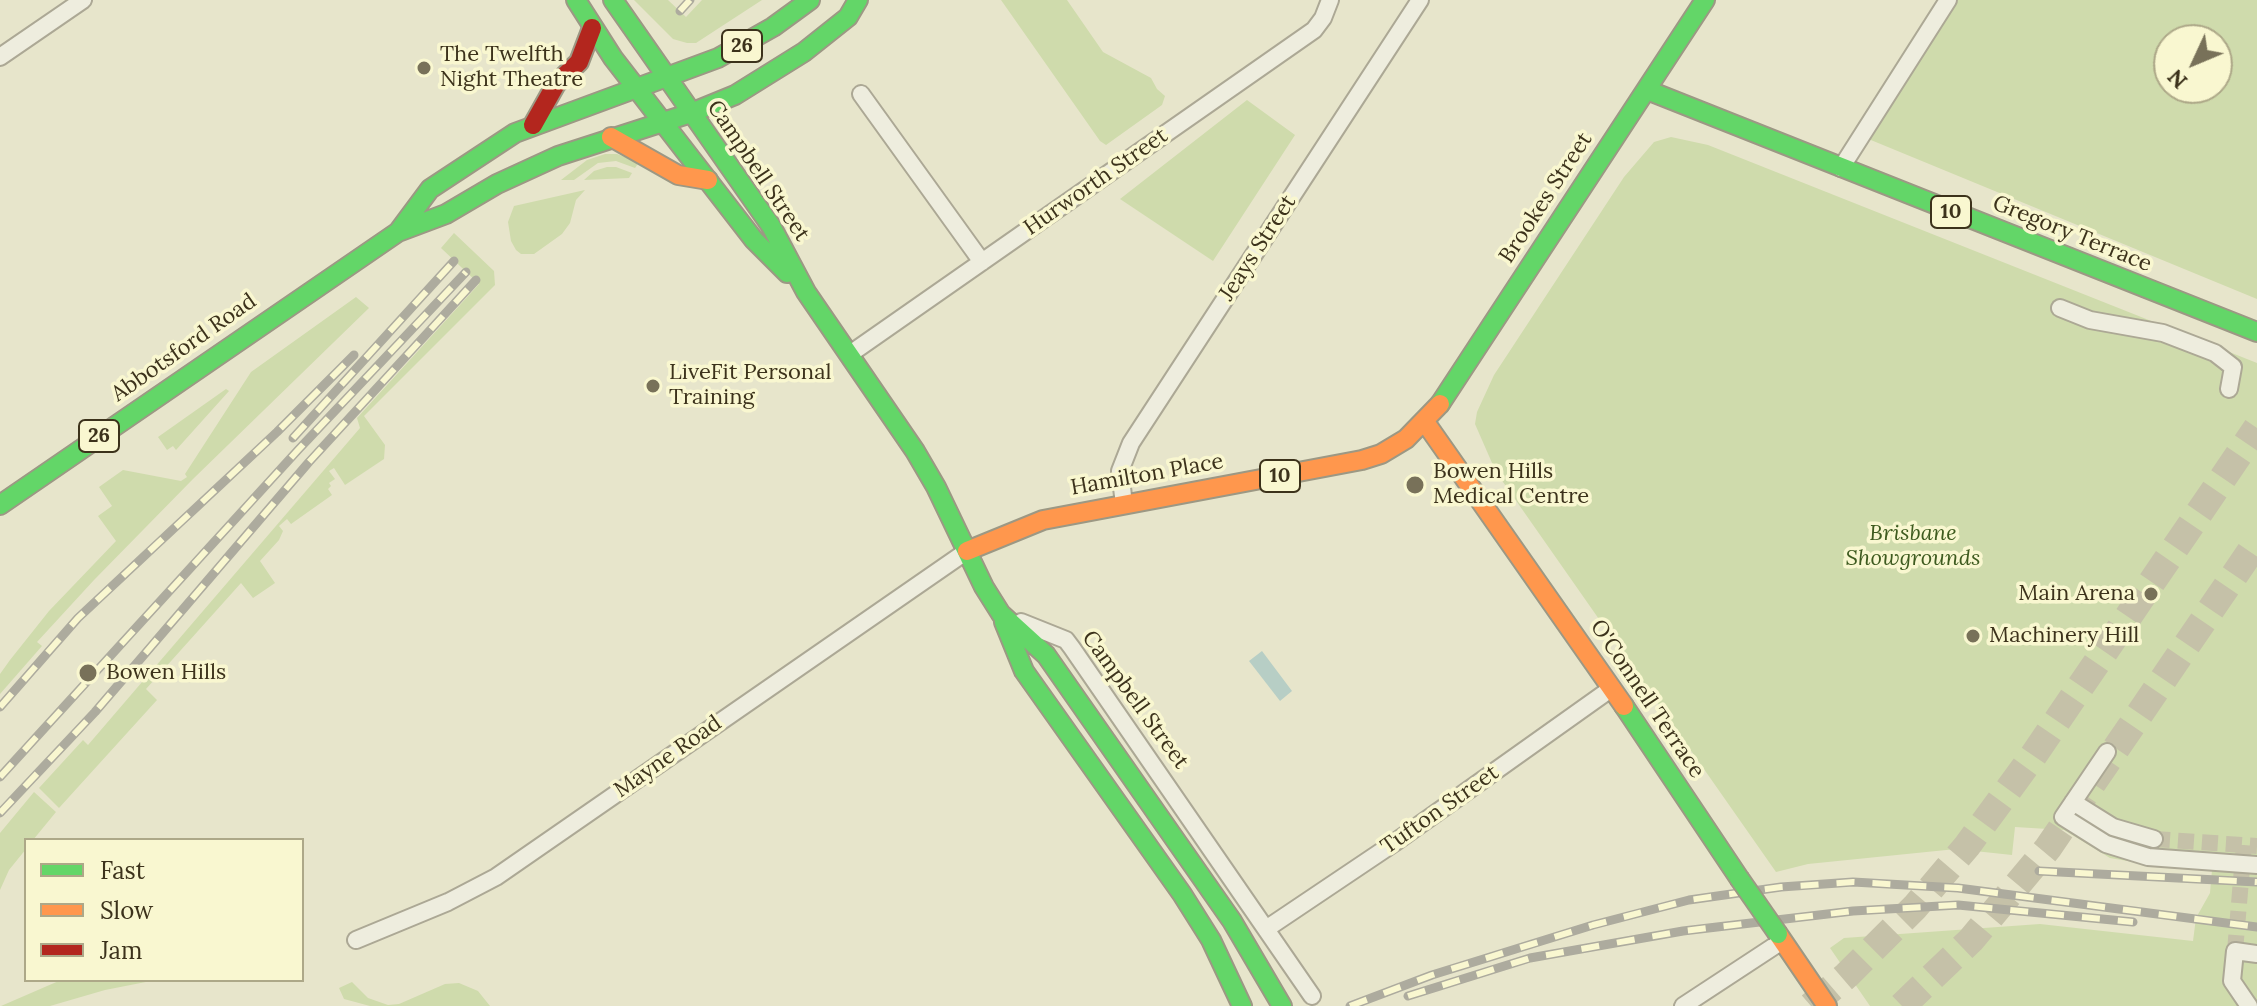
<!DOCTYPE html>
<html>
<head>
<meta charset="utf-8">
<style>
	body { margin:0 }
	#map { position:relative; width:2257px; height:1006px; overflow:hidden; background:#e7e5cb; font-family:Lora,serif }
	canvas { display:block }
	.legend { position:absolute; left:24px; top:838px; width:280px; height:144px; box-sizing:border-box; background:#f9f7d0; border:2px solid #ada888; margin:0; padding:10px 14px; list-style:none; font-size:24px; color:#3c321b }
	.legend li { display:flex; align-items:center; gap:16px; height:40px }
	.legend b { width:40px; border:2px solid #ada888 }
	.north { position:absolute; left:2153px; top:24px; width:80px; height:80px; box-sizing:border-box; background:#f9f7d0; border:2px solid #ada888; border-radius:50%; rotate:226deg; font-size:22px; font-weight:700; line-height:32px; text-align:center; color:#3c321b }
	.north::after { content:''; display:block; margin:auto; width:28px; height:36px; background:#787159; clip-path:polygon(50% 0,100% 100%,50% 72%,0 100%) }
</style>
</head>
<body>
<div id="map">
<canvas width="2257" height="1006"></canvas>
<ul class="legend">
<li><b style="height:10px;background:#63d668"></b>Fast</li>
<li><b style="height:10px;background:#ff974d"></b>Slow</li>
<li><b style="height:10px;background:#b3261e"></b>Jam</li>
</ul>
<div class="north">N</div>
</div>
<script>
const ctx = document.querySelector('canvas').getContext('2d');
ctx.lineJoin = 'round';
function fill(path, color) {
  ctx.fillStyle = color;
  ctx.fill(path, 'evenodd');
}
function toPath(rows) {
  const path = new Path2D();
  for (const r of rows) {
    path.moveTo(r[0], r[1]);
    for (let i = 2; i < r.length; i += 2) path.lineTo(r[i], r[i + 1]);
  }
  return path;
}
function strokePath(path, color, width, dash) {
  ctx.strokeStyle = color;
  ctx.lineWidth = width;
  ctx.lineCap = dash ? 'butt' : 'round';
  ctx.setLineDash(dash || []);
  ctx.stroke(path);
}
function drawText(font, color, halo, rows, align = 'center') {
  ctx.font = font + ' Lora,serif';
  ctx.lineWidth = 7;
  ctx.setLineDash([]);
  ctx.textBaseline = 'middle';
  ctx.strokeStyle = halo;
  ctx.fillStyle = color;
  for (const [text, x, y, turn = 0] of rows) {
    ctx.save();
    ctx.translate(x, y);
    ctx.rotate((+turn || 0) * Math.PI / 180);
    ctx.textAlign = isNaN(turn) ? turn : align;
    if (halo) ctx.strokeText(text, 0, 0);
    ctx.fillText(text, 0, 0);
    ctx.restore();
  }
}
fill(toPath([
	[634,0,668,0,686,17,702,0,762,0,696,43,687,43,673,39],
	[1001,0,1067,0,1103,52,1151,78,1157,89,1165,96,1162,105,1106,145,1100,141],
	[1958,0,2257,0,2257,299,1866,138],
	[2169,40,2217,40,2217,88,2169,88],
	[1247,100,1295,135,1213,261,1120,199],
	[1671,137,1708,145,2257,363,2257,1006,1870,1006,1830,948,1844,938,2040,924,2193,941,2196,918,2210,893,2212,870,2157,866,2110,858,2064,830,2015,827,2012,855,1956,849,1808,864,1776,872,1496,472,1475,424,1477,412,1494,375,1624,177,1654,142],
	[605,154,617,154,639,162,635,168,616,161,598,163,574,180,561,180,587,160],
	[607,167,616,167,632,173,629,178,584,180,594,171],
	[585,190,576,200,570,223,562,234,534,254,521,254,516,250,511,241,508,222,514,206],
	[454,233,494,271,495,285,364,416,385,445,384,459,345,485,334,468,329,471,335,479,329,483,331,486,328,489,332,495,291,524,287,519,279,526,283,531,279,540,260,561,275,583,253,598,241,583,146,689,157,700,59,808,39,788,83,740,88,745,360,428,357,418,479,284,441,248],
	[356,297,369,308,193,479,94,580,37,642,42,646,0,694,0,674,10,660,49,611,116,541,98,516,112,506,99,487,123,470,181,481,187,477,185,474,251,372],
	[226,389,229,391,176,450,173,446,167,450,158,437],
	[34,792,56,812,33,840,26,840,26,849,9,870,0,890,0,833],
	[61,980,156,980,105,990,50,1006,1,1006],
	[352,982,368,998,388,1005,399,1004,445,984,459,983,478,991,490,1006,370,1006,344,999,339,988]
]), '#cfdbac');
fill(toPath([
	[1262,651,1292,691,1280,701,1249,661]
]), '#b7cec5');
strokePath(toPath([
	[2154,839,2257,846],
	[2235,951,2244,845]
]), '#c5c1a8', 16, [16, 8]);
strokePath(toPath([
	[1811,1006,1847,975,1915,907,1967,846,2033,756,2257,428],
	[1902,1006,1971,940,2048,848,2257,542]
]), '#c5c1a8', 28, [28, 14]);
const street = toPath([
	[0,57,83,0],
	[861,94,982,262],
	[1841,168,1948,0],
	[2060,308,2090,320,2163,333,2215,353,2233,367,2229,389],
	[850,354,1314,30,1323,18,1330,0],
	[1124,504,1120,471,1131,443,1420,0],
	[1021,622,1066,640,1072,648,1312,996],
	[2107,752,2063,817,2106,844,2148,857,2257,865],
	[2073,802,2113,827,2154,839],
	[1266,929,1394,843,1612,688],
	[356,940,448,902,496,877,967,551],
	[1683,1006,1782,941],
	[2249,1006,2232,981,2235,951,2257,954]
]);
const fast = toPath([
	[576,0,613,58,754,240,787,273],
	[613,0,771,226,806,292,915,451,936,487,984,587,1001,614],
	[1647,90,2257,332],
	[398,232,430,189,515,133,718,58,773,27,810,0],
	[1440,404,1705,0],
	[0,505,398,232,446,214,497,184,558,156,691,113,735,95,804,52,848,17,858,0],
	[1001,614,1046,655,1232,921,1282,1006],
	[1004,622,1024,671,1182,894,1211,940,1242,1006],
	[1624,706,1739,878]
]);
const slow = toPath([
	[611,137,678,175,708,180],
	[1425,422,1624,706],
	[967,551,1043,520,1362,460,1381,454,1406,439,1440,404],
	[1778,934,1827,1006]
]);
const jam = toPath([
	[533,125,556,84,579,62,592,28]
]);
strokePath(street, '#aca895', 20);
strokePath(fast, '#9c9884', 22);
strokePath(slow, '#9c9884', 22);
strokePath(jam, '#9c9884', 22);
strokePath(street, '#eeedde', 16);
strokePath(fast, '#63d668', 18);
strokePath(slow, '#ff974d', 18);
strokePath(jam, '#b3261e', 18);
const rail = toPath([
	[680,11,690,0],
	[293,438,454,261],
	[0,707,78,618,277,432,354,355],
	[0,777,298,450,466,272],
	[0,813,95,712,309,462,476,280],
	[2039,871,2257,882],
	[1408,996,1530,958,1683,931,1853,911,1958,905,2133,922],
	[1350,1006,1432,975,1593,925,1689,900,1781,887,1853,882,1958,888,2257,927]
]);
strokePath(rail, '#adab9e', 9);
strokePath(rail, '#f9f7d0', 6, [18]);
const fastBridge = toPath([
	[1739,878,1778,934]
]);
strokePath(fastBridge, '#9c9884', 22, []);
strokePath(fastBridge, '#63d668', 18);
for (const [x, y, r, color] of [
	[424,68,8,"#787159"],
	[653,386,8,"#787159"],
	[1415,485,10,"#787159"],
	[2151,594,8,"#787159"],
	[1973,636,8,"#787159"],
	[88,673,10,"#787159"]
]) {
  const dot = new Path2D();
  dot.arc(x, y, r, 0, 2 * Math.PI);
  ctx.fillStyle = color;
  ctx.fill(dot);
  strokePath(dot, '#f9f7d0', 3);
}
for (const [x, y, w] of [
	[742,46,40],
	[1951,212,40],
	[99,436,40],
	[1280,476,40]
]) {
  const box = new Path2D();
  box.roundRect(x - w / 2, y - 16, w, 32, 6);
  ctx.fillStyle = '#f9f7d0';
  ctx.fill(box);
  strokePath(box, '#3c321b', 2);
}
drawText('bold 20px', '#3c321b', null, [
	["26",742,46],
	["10",1951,212],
	["26",99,436],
	["10",1280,476]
]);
drawText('22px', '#3c321b', '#f9f7d0', [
	["The Twelfth",440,55],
	["Night Theatre",440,80],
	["LiveFit Personal",669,373],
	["Training",669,398],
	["Bowen Hills",1433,472],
	["Medical Centre",1433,497],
	["Main Arena",2135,594,"right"],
	["Machinery Hill",1989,636],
	["Bowen Hills",106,673]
], 'left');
drawText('22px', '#3c321b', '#f9f7d0', [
	["Campbell Street",758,171,56],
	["Hurworth Street",1096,182,-35],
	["Brookes Street",1546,198,-57],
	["Gregory Terrace",2072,234,22],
	["Jeays Street",1258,248,-57],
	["Abbotsford Road",184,348,-35],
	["Hamilton Place",1147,475,-10],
	["O'Connell Terrace",1647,699,56],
	["Campbell Street",1135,700,54],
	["Mayne Road",668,757,-35],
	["Tufton Street",1440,810,-35]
]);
drawText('italic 22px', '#3e5b1f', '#f9f7d0', [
	["Brisbane",1913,534],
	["Showgrounds",1913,559]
]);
</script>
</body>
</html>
